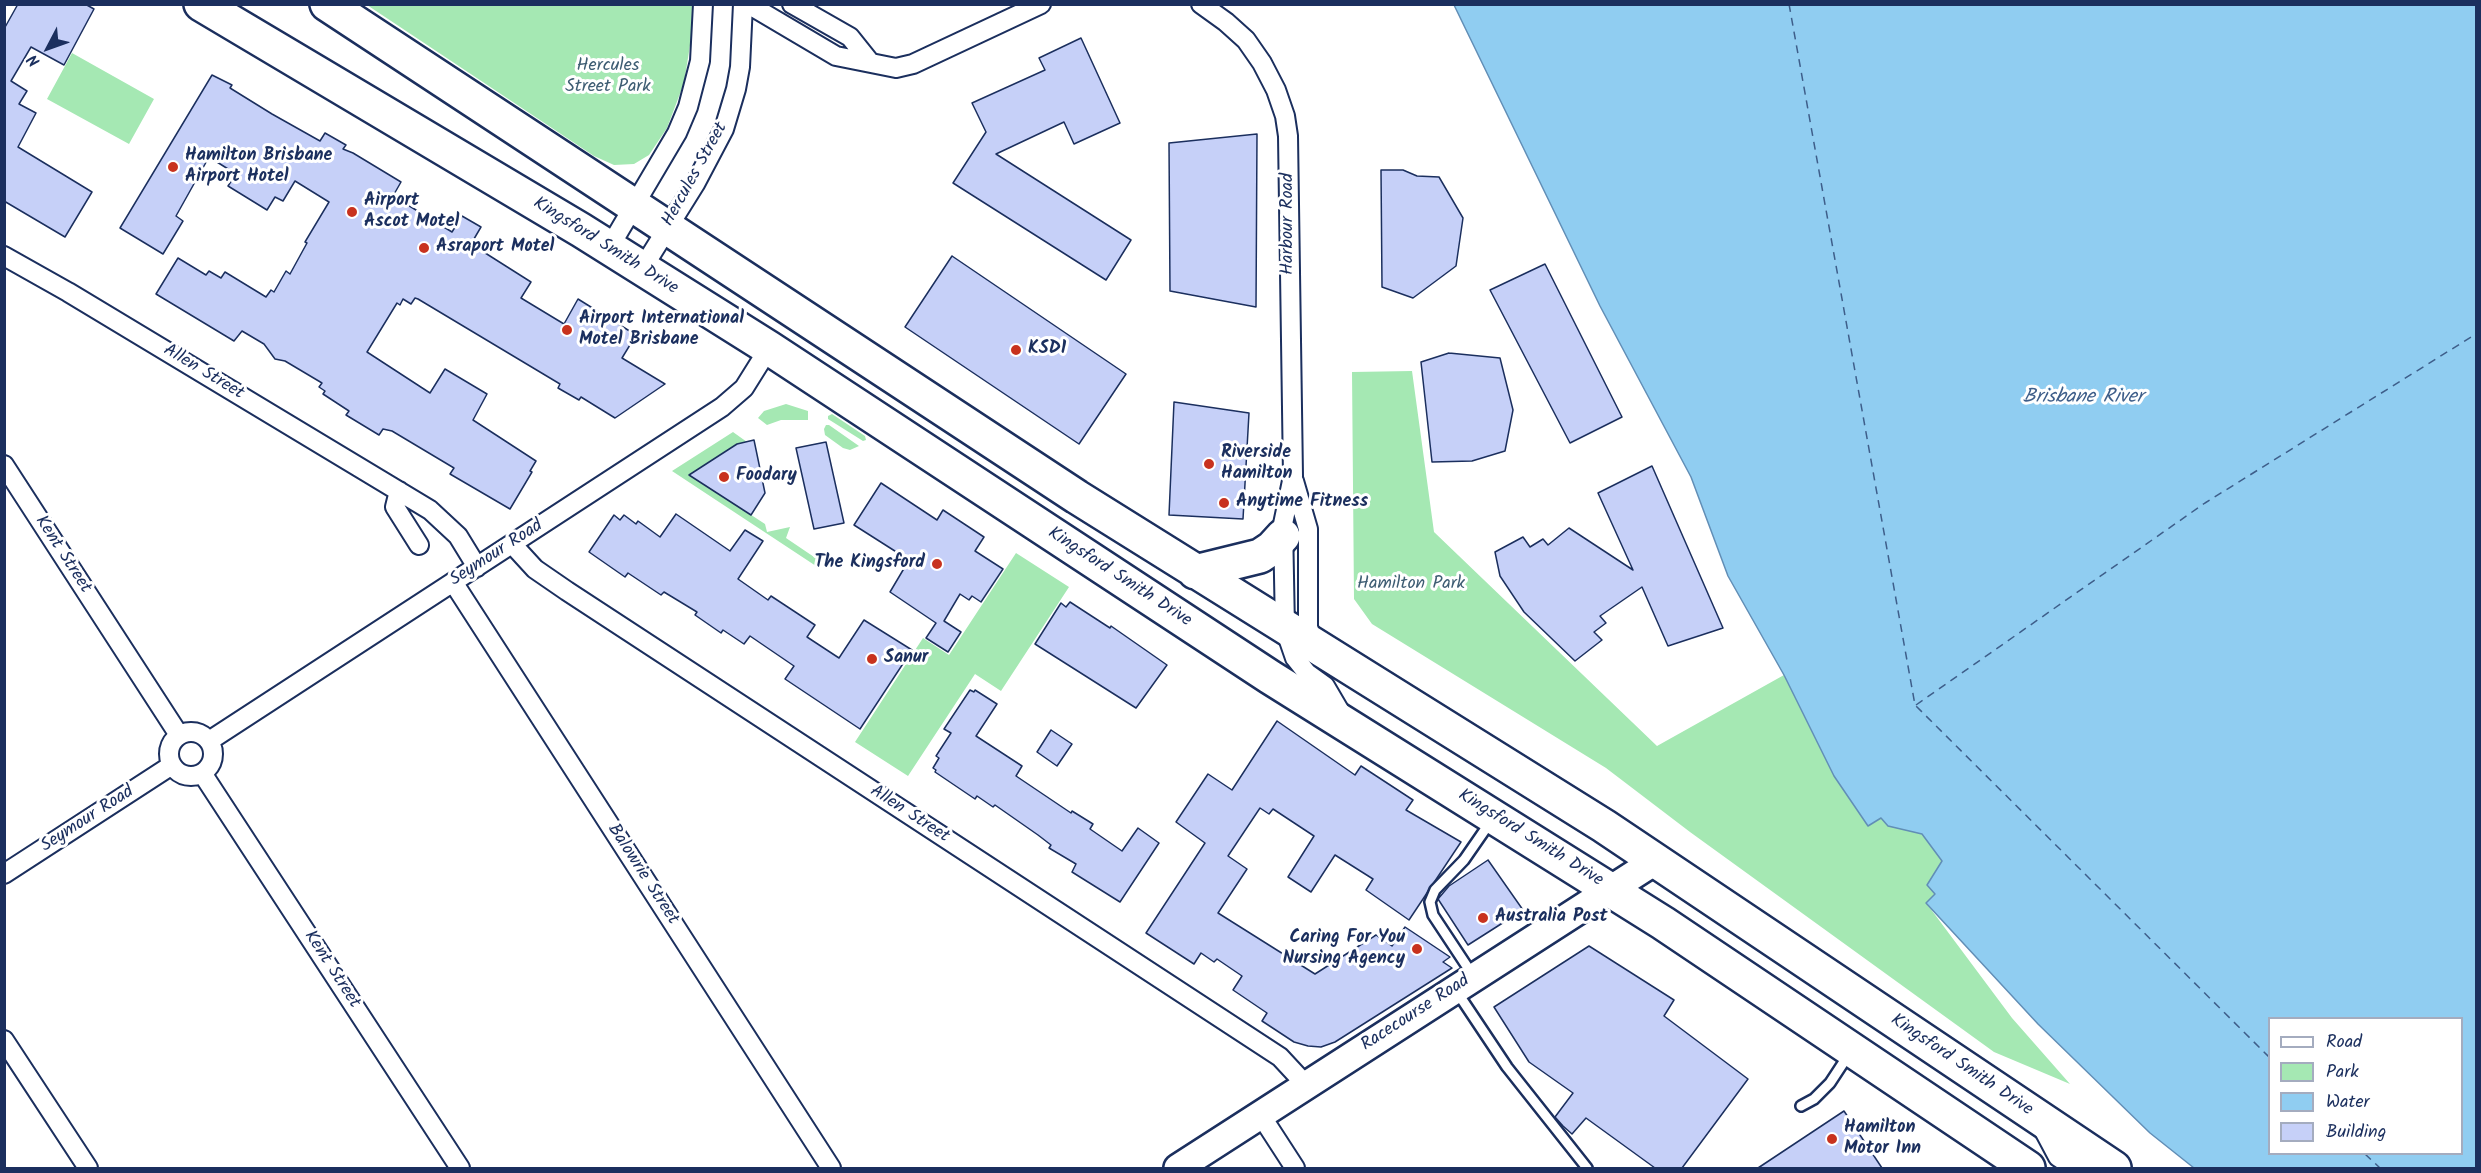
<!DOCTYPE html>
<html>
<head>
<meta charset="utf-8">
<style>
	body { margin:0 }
	#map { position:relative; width:2481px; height:1173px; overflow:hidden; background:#fff; font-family:Kalam,sans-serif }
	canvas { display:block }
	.frame { position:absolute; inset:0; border:6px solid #1b2f5e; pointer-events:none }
	.legend { position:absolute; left:2268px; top:1017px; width:195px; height:138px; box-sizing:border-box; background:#fff; border:2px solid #a4acbf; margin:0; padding:8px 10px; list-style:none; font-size:18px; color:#1b2f5e }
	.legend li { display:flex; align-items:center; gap:12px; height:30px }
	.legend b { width:30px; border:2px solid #a4acbf }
	.north { position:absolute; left:18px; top:18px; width:60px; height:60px; -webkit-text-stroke:4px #fff; paint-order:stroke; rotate:229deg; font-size:16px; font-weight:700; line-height:24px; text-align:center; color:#1b2f5e }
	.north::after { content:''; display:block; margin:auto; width:21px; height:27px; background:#1b2f5e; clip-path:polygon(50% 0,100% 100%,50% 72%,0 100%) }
</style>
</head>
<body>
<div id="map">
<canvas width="2481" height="1173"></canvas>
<div class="frame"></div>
<ul class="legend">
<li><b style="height:8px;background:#fff"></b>Road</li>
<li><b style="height:16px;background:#a5e8b3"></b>Park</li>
<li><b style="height:16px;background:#90cdf1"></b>Water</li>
<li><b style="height:16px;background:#c6d0f8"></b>Building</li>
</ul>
<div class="north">N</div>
</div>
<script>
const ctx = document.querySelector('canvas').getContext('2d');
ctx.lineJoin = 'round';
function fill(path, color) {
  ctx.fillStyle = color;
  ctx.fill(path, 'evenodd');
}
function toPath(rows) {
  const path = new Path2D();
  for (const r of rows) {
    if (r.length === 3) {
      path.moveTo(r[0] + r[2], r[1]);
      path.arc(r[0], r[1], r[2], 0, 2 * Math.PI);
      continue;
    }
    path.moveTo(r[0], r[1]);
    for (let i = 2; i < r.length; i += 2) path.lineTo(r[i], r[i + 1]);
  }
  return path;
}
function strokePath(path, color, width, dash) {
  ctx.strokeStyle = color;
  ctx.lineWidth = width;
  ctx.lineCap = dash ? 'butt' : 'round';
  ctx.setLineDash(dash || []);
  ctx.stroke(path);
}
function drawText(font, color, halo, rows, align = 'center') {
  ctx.font = font + ' Kalam,sans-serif';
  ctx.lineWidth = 6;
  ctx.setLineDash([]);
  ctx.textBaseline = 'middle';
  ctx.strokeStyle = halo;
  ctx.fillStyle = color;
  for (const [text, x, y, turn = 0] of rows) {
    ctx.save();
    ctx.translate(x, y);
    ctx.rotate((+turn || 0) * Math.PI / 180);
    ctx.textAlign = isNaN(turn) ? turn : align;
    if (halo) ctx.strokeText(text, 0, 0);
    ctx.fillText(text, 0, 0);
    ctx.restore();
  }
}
fill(toPath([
	[367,5,692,5,691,39,684,83,667,128,649,155,634,164,614,165,594,156],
	[72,53,154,99,129,144,47,99],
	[1412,371,1434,532,1657,746,1784,675,1834,776,1868,826,1881,818,1889,826,1922,834,1942,861,1928,884,1936,894,1927,904,2012,1018,2070,1084,1994,1052,1690,832,1606,768,1372,624,1354,599,1352,372],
	[786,404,808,411,808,420,781,420,767,425,758,418,764,411],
	[832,414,865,436,866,440,863,441,828,419,828,416],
	[826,425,829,425,859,446,850,450,843,448,825,435,824,429],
	[733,432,747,442,737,444,690,475,765,524,767,532,790,527,786,538,820,561,816,566,672,471],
	[1016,553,1069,587,1001,691,975,674,908,776,855,742,923,638,949,655]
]), '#a5e8b3');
const water = toPath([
	[1454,5,2476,5,2476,1168,2194,1168,2150,1133,2038,1024,1926,903,1935,894,1927,885,1942,861,1922,834,1888,826,1881,818,1868,826,1834,776,1784,675,1728,576,1691,477,1600,306,1454,5],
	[2270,1018,2462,1018,2462,1154,2270,1154,2270,1018]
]);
fill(water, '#90cdf1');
strokePath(water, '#618eb6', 1.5);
strokePath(toPath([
	[1789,4,1915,705,2270,1058],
	[1916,705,2205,503,2476,334],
	[2365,1154,2380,1168]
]), '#3e5e8a', 1.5, [8, 6]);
const building = toPath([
	[18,4,85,4,94,9,64,65,31,47,11,81,27,91,19,104,36,113,18,147,92,192,65,237,4,201,4,29,18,4],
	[1081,38,1120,123,1074,144,1064,122,996,154,1131,240,1106,280,953,183,986,132,972,103,1045,70,1039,58,1081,38],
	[212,75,232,85,230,88,272,114,320,141,325,133,346,145,343,149,353,153,401,182,393,196,452,232,462,216,481,227,471,244,531,282,521,298,564,324,578,299,636,335,622,358,665,384,615,418,581,397,579,400,558,388,560,384,418,299,415,298,411,304,403,299,400,305,397,303,367,352,430,393,445,369,487,394,473,420,536,461,530,471,532,472,510,509,450,474,454,468,392,431,383,429,379,435,346,415,349,411,323,394,325,391,319,387,322,383,285,361,275,359,264,344,242,331,234,341,156,294,178,258,206,275,209,271,221,278,225,272,266,297,271,290,274,292,286,271,290,274,307,243,305,242,329,202,295,181,283,201,275,197,267,210,228,186,236,174,209,157,176,216,183,221,163,254,120,228,212,75],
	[1257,134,1256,307,1170,291,1169,143,1257,134],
	[1381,170,1403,170,1417,176,1439,177,1463,218,1456,266,1413,298,1382,287,1381,170],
	[952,256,1126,374,1079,444,905,327,952,256],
	[1545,264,1622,417,1570,443,1490,290,1545,264],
	[1449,353,1500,358,1513,410,1505,451,1472,461,1432,462,1421,362,1449,353],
	[1174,402,1249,413,1243,519,1169,515,1174,402],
	[754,440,765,493,751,515,689,475,737,444,754,440],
	[826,442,844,523,814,529,796,448,826,442],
	[1652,466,1723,628,1668,646,1642,587,1600,616,1606,623,1594,632,1602,640,1575,661,1524,612,1500,576,1495,552,1523,537,1530,547,1543,539,1548,545,1569,528,1633,570,1598,493,1652,466],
	[881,483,937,520,943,510,984,537,975,551,1003,569,981,602,972,596,969,600,960,594,944,621,961,632,948,652,926,638,936,623,890,592,909,560,854,525,881,483],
	[676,514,730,551,745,530,763,541,738,579,768,600,771,596,815,625,807,637,839,658,864,620,912,650,860,729,785,679,794,666,750,636,744,644,723,630,721,633,695,615,697,612,664,592,661,595,628,573,625,577,589,552,614,515,620,520,624,515,636,524,638,521,660,537,676,514],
	[1070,602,1110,628,1111,626,1167,665,1136,708,1035,644,1061,603,1066,607,1070,602],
	[970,690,974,692,975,690,997,704,976,736,1022,766,1016,776,1071,813,1072,811,1093,824,1090,829,1122,851,1138,828,1159,843,1120,902,1072,872,1076,864,1049,848,1051,845,1038,835,995,805,993,807,977,796,975,799,935,772,936,770,933,768,939,758,936,756,951,733,944,729,970,690],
	[1277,721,1355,775,1361,766,1413,800,1406,810,1461,842,1409,920,1366,890,1373,879,1335,855,1311,892,1288,877,1314,836,1273,809,1269,814,1260,808,1228,856,1247,869,1218,913,1315,974,1376,935,1392,946,1405,927,1450,957,1443,962,1452,968,1335,1042,1321,1047,1308,1046,1294,1042,1262,1021,1267,1013,1233,990,1242,976,1217,959,1214,962,1201,953,1194,964,1146,933,1205,843,1176,822,1208,774,1232,790,1277,721],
	[1051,730,1072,744,1057,766,1037,752,1051,730],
	[1488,860,1523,910,1468,945,1438,899,1449,886,1488,860],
	[1589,946,1674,1000,1664,1016,1748,1079,1682,1168,1655,1168,1586,1118,1572,1134,1563,1126,1555,1117,1573,1093,1529,1062,1494,1007,1589,946],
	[1844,1111,1882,1168,1758,1168,1844,1111]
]);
fill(building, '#c6d0f8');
strokePath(building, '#1b2f5e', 1.5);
const lane = toPath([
	[1472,974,1433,915,1430,902,1435,890,1464,860,1491,821],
	[1457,992,1507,1067,1587,1168],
	[1801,1106,1814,1099,1830,1083,1849,1054]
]);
const street = toPath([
	[748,4,836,56,896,68,913,64,1041,4],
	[792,4,850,37,870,62],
	[1201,4,1226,22,1246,40,1262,63,1276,90,1285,116,1288,136,1293,476,1283,524,1285,629,1295,658,1307,673,1325,686,1342,715],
	[609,248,677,133,688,107,700,61,703,4],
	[4,256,68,292,430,510,458,536,477,567],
	[642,269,695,184,724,129,736,89,740,67,743,4],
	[4,465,179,735],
	[1294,481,1308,529,1308,627,1314,645],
	[399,491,395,507,419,545],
	[513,545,535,569,567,591,1280,1057,1306,1085],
	[453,582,831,1168],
	[191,754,22],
	[209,741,722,407,744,388,769,348],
	[202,773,460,1168],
	[4,874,172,765],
	[4,1040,88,1168],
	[1260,1114,1295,1168],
	[2041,1125,2058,1157,2075,1168]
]);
const secondary = toPath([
	[1178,1168,1655,861]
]);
const highway = toPath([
	[201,4,581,230,769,348,1270,677,1663,923,2028,1168],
	[327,4,1077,497,1604,826,2114,1168],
	[1195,572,1260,556,1272,548,1283,536]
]);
strokePath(lane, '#1b2f5e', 14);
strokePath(street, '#1b2f5e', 22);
strokePath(secondary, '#1b2f5e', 32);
strokePath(highway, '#1b2f5e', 38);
strokePath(lane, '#fff', 9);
strokePath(street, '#fff', 18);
strokePath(secondary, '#fff', 27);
strokePath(highway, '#fff', 33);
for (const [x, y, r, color] of [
	[173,167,6,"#c8321e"],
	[352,212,6,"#c8321e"],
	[424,248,6,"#c8321e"],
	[567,330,6,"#c8321e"],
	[1016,350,6,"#c8321e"],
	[1209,464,6,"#c8321e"],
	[724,477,6,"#c8321e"],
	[1224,503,6,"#c8321e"],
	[937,564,6,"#c8321e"],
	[872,659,6,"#c8321e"],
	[1483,918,6,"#c8321e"],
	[1417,949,6,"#c8321e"],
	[1832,1139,6,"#c8321e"]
]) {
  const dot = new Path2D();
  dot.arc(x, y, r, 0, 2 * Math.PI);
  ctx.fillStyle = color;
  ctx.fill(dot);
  strokePath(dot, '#fff', 2);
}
drawText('18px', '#3e5d73', '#fff', [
	["Hercules",608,67],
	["Street Park",608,88],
	["Hamilton Park",1411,585]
]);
drawText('bold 18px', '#1b2f5e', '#fff', [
	["Hamilton Brisbane",185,157],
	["Airport Hotel",185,178],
	["Airport",364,202],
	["Ascot Motel",364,223],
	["Asraport Motel",436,248],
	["Airport International",579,320],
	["Motel Brisbane",579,341],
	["KSD1",1028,350],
	["Riverside",1221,454],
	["Hamilton",1221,475],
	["Foodary",736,477],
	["Anytime Fitness",1236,503],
	["The Kingsford",925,564,"right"],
	["Sanur",884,659],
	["Australia Post",1495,918],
	["Caring For You",1405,939,"right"],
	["Nursing Agency",1405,960,"right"],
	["Hamilton",1844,1129],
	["Motor Inn",1844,1150]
], 'left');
drawText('18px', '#1b2f5e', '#fff', [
	["Hercules Street",696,175,-61],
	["Harbour Road",1289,224,-90],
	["Kingsford Smith Drive",605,247,32],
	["Allen Street",203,373,31],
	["Seymour Road",497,554,-33],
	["Kent Street",62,555,57],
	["Kingsford Smith Drive",1119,578,33],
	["Allen Street",909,815,33],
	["Seymour Road",88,820,-33],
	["Kingsford Smith Drive",1530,839,32],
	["Balowrie Street",642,875,57],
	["Kent Street",331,970,57],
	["Racecourse Road",1416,1014,-33],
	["Kingsford Smith Drive",1961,1066,34]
]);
drawText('italic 20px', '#3e5e8a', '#fff', [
	["Brisbane River",2083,399]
]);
</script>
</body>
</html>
